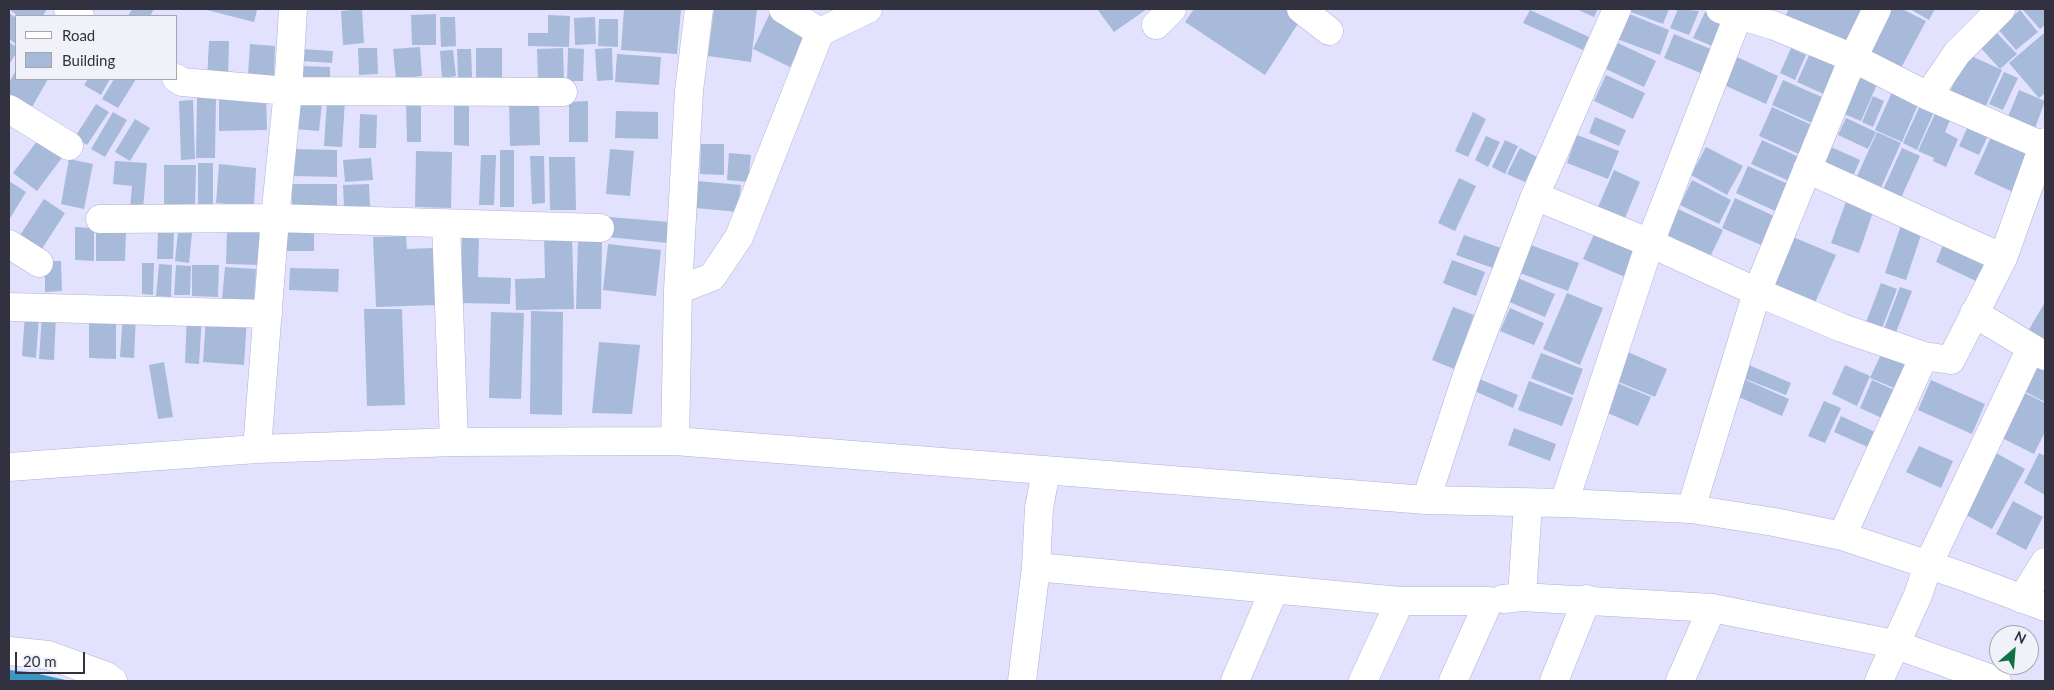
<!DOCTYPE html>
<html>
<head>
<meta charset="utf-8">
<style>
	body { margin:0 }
	#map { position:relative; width:2054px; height:690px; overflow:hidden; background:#e2e2ff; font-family:Lato,sans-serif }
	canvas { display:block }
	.frame { position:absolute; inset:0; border:10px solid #31313f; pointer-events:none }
	.legend { position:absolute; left:15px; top:15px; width:162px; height:65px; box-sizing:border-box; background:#f1f2f9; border:1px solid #a4a5af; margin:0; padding:6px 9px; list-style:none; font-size:15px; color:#31313f }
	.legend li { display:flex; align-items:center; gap:10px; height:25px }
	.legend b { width:25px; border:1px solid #a4a5af }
	.north { position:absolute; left:1989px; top:625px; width:50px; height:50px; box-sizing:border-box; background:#f1f2f9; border:1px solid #a4a5af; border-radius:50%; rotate:27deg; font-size:14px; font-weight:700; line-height:20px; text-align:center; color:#31313f }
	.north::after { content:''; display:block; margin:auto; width:18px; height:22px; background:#117045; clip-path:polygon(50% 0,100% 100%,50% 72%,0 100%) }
	.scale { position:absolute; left:15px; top:652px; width:70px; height:22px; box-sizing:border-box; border:2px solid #31313f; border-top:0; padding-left:6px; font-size:15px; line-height:18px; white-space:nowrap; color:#31313f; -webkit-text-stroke:4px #f1f2f9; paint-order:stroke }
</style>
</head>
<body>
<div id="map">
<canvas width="2054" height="690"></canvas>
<div class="frame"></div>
<ul class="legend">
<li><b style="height:6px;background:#fff"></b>Road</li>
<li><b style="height:14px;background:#a7bad9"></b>Building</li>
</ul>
<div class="north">N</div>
<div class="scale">20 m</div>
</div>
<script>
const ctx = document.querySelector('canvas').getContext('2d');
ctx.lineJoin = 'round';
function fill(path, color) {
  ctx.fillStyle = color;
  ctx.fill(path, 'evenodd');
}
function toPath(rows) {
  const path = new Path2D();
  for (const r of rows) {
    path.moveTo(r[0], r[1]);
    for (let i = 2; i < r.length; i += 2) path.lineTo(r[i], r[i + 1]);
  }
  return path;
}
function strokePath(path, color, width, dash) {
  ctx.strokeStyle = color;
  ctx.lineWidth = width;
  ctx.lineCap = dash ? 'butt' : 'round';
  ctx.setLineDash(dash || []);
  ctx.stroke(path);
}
fill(toPath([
	[9,670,30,672,70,681,9,681]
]), '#3a96c3');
fill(toPath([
	[9,9,47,9,43,16,18,16],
	[132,9,154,9,150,16,128,16],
	[203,9,253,9,257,10,254,22],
	[362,9,364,43,343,45,341,11],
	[624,9,681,10,677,54,621,50],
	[714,9,757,9,751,62,708,56],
	[1097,9,1147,9,1114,32],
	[1194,9,1285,9,1301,19,1265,75,1185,22],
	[1576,9,1598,9,1594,17],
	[1623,9,1669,9,1663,24],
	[1678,9,1699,11,1689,35,1670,28],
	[1789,9,1867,9,1846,48,1785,16],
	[1888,9,1902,9,1926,21,1900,70,1865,51],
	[1910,9,1935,9,1929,20],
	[2022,9,2045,9,2045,25,2040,29],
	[1530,10,1589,37,1583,50,1523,23],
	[2020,10,2038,32,2016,50,1998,29],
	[1705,12,1723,20,1712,46,1693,38],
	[9,13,16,18,16,44,9,39],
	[770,13,807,31,790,67,753,49],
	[1627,13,1669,30,1660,55,1617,39],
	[436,14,436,45,412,45,411,15],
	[548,15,570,16,569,47,528,46,528,33,548,33],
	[440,17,455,17,456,46,441,47],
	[595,17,596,44,575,45,574,18],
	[599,19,618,19,618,47,598,46],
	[1995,31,2017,54,2000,69,1979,46],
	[2044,33,2045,93,2039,98,2009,63],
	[1674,34,1713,50,1703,74,1664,58],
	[209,41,229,41,228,81,207,80],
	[9,42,16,47,16,53,9,65],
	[1618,43,1656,61,1644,87,1606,69],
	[250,44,275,46,274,76,248,75],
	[420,47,422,76,396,79,393,49],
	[358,48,377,48,378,74,359,75],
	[476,48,502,48,502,82,476,81],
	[563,48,564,80,538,80,537,49],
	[568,48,584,49,583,81,567,81],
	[612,48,613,80,597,81,595,49],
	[1791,48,1806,55,1795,80,1780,73],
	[302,49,333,51,332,63,301,61],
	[457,49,471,49,472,78,458,78],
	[453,50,456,76,442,78,440,51],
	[1810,53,1839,66,1826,95,1797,82],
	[617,54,661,57,659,85,615,82],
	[1967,54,2002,70,1984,110,1949,94],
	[1737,57,1778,76,1766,104,1724,85],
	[301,66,330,67,330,81,301,81],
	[16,70,16,79,48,79,31,109,9,97,9,83],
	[2004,72,2018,78,2003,110,1989,104],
	[1862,74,1878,82,1861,121,1844,114],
	[1606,75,1645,93,1633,119,1594,101],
	[88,79,110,79,101,95,84,85],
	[114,79,136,79,118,108,102,99],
	[1783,80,1824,98,1812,123,1772,105],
	[1893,90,1919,102,1902,142,1875,130],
	[2019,90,2045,101,2034,131,2007,119],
	[266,95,267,130,219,131,219,96],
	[1873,96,1884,101,1873,127,1862,122],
	[197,97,216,98,215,158,196,158],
	[193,100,195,159,181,160,179,101],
	[327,100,345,101,342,147,324,146],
	[454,100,469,101,469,146,454,145],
	[539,100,540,145,510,146,509,101],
	[298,101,322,104,319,131,295,129],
	[588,101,588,142,569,142,569,102],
	[1922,101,1936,107,1917,150,1903,143],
	[406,102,421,102,421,142,407,142],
	[96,104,109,112,87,145,75,137],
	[1772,107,1814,126,1801,155,1759,136],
	[1938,107,1953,114,1945,132,1958,139,1946,167,1933,161,1934,158,1918,151],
	[616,111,658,112,658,139,615,138],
	[113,112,127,120,105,157,91,149],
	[1473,112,1486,119,1468,157,1455,151],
	[360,114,377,115,376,148,359,148],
	[1595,117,1626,130,1619,146,1589,133],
	[1846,118,1876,132,1868,149,1838,135],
	[135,119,150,128,130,161,115,152],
	[1970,122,1990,131,1979,155,1959,146],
	[1877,132,1901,143,1878,194,1854,183],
	[1577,135,1619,151,1608,179,1567,163],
	[1992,135,2031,153,2013,192,1974,174],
	[1486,136,1500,142,1488,167,1475,160],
	[40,137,64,155,37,191,13,173],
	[1505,140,1518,146,1505,174,1492,167],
	[1762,140,1799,157,1789,181,1751,164],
	[701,144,724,144,724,175,700,174],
	[1706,147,1743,166,1727,195,1691,175],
	[1831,147,1860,160,1851,181,1822,168],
	[1520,148,1537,157,1525,182,1507,174],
	[1902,148,1920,156,1900,200,1882,192],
	[295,149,337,150,337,177,294,176],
	[610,149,634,151,630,196,606,194],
	[500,150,514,150,514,207,500,207],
	[416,151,452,152,451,208,415,207],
	[729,153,751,155,748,182,727,180],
	[481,155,496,155,494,205,479,205],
	[530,156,544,156,545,203,532,204],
	[549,157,575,157,576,210,550,210],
	[371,158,373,180,345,182,343,160],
	[69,159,93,164,84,209,61,204],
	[115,161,147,163,143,209,130,208,132,186,113,184],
	[198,163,213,163,213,206,198,206],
	[219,164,256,168,254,206,216,203],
	[164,165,196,165,195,208,164,208],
	[1748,166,1788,184,1775,211,1736,193],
	[1614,170,1640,182,1625,218,1598,207],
	[1459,178,1476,186,1455,231,1438,223],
	[1692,180,1731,200,1719,224,1680,205],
	[9,181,26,192,9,220],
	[698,181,741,185,738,212,696,208],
	[292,184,337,184,337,206,292,207],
	[369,184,370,206,344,207,343,185],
	[1735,198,1774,216,1761,245,1722,228],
	[44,199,65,213,38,255,16,241],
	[1847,199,1874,209,1859,253,1831,243],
	[1678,209,1723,230,1709,259,1664,239],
	[609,217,670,222,668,243,608,237],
	[1902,222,1923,229,1906,280,1885,273],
	[75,227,94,228,94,261,75,260],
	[287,227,314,227,314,251,287,251],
	[96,228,126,229,125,261,96,261],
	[227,230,259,231,259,265,226,264],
	[158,232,174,232,173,259,157,259],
	[178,232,192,233,189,263,175,261],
	[462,232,479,233,478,277,511,278,510,304,461,303],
	[1595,232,1637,249,1625,277,1583,259],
	[544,233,572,233,574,309,516,310,515,279,545,278],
	[1464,235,1501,248,1493,268,1456,255],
	[406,236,407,249,433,248,436,305,376,307,373,237],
	[1793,237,1836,255,1814,305,1772,286],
	[1946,238,1989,257,1978,282,1936,262],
	[578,239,602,240,601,309,576,309],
	[608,244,661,250,656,296,603,290],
	[1531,245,1579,263,1568,291,1520,273],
	[1452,260,1485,272,1476,296,1443,283],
	[45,261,61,261,62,291,45,292],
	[142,263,154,263,153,295,142,294],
	[159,264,172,265,171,297,156,296],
	[176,265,191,266,190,295,174,295],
	[192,265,219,265,218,297,192,296],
	[225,267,256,269,254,301,222,299],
	[290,268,339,269,338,292,289,290],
	[1518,278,1555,294,1545,317,1507,301],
	[1881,283,1897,289,1881,331,1865,325],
	[1900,287,1912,291,1895,335,1883,331],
	[1567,293,1603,308,1580,365,1543,349],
	[2045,302,2045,344,2027,333],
	[1453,307,1474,315,1454,369,1432,360],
	[1510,308,1544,323,1534,345,1500,331],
	[364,309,402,309,405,405,367,406],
	[531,311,563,312,562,415,530,414],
	[491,312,524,313,521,399,489,398],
	[25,314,39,316,36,358,22,356],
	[42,314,56,315,54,360,39,359],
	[123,314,136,315,134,358,120,357],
	[187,316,202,317,199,364,185,363],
	[206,316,247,319,244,365,203,362],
	[89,319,116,320,116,359,89,358],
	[599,342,640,345,632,414,592,413],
	[1621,349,1667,369,1655,397,1609,378],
	[1883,350,1911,362,1899,390,1870,378],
	[1541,353,1583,369,1573,395,1531,378],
	[164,362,173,417,158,419,149,365],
	[2036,362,2045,367,2045,402,2022,390],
	[1744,363,1791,383,1786,395,1738,376],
	[1845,365,1870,376,1857,406,1832,394],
	[1739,377,1789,399,1782,416,1732,394],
	[1477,378,1518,395,1513,408,1472,390],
	[1608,379,1651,397,1638,426,1596,408],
	[1872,380,1899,392,1886,420,1860,408],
	[1931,380,1985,404,1972,434,1918,410],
	[1529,381,1573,398,1562,426,1518,410],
	[2021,391,2045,403,2045,432,2034,454,1998,436],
	[1824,401,1841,408,1825,443,1808,436],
	[1841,416,1877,433,1870,448,1834,432],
	[1514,428,1556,444,1550,461,1508,445],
	[1919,446,1953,461,1941,488,1906,472],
	[1987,448,2025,469,1992,529,1959,511],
	[2039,453,2045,456,2045,495,2024,483],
	[2013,501,2043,517,2026,550,1996,534]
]), '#a7bad9');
const minor = toPath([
	[68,9,80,16],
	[783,9,820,32,868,9],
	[1301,9,1329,31],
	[1720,9,1775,26,1853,58,1928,96,2043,146,2045,142],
	[1877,9,1853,58,1757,292,1842,328,1924,356,1951,360,2003,258,2043,146],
	[1156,25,1172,9],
	[176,78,182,82,288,91,563,92],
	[1928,96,1957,53,2001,9],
	[9,109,69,146],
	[1807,169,2003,258],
	[1535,196,1617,9],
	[100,219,275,218,600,228],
	[446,224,454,442],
	[9,244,39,263],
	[678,290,712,277,739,237,820,32],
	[9,307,268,314],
	[1974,313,2045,356],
	[675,441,678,290,689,91,699,9],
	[257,449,275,218,288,91,293,9],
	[9,467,257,449,454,442,675,441,1426,500,1564,503,1691,509,1774,522,1842,536,1959,575,2045,607],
	[1426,500,1467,375,1535,196,1650,243,1757,292,1691,509],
	[1564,503,1650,243,1738,16],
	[1842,536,1924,356],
	[1036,567,1400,601],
	[1522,597,1712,608,1894,644,1997,681],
	[1503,599,1522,597,1528,503],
	[2022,599,2045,562],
	[9,651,48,655,106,676,113,681],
	[1022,681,1036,567,1039,508,1046,471],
	[1235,681,1274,590],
	[1363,681,1400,601,1489,601,1453,681],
	[1554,681,1587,599],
	[1680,681,1712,608],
	[1879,681,1918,595,1928,565,2031,348]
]);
strokePath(minor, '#b0b1d3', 29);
strokePath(minor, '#fff', 28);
</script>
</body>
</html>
